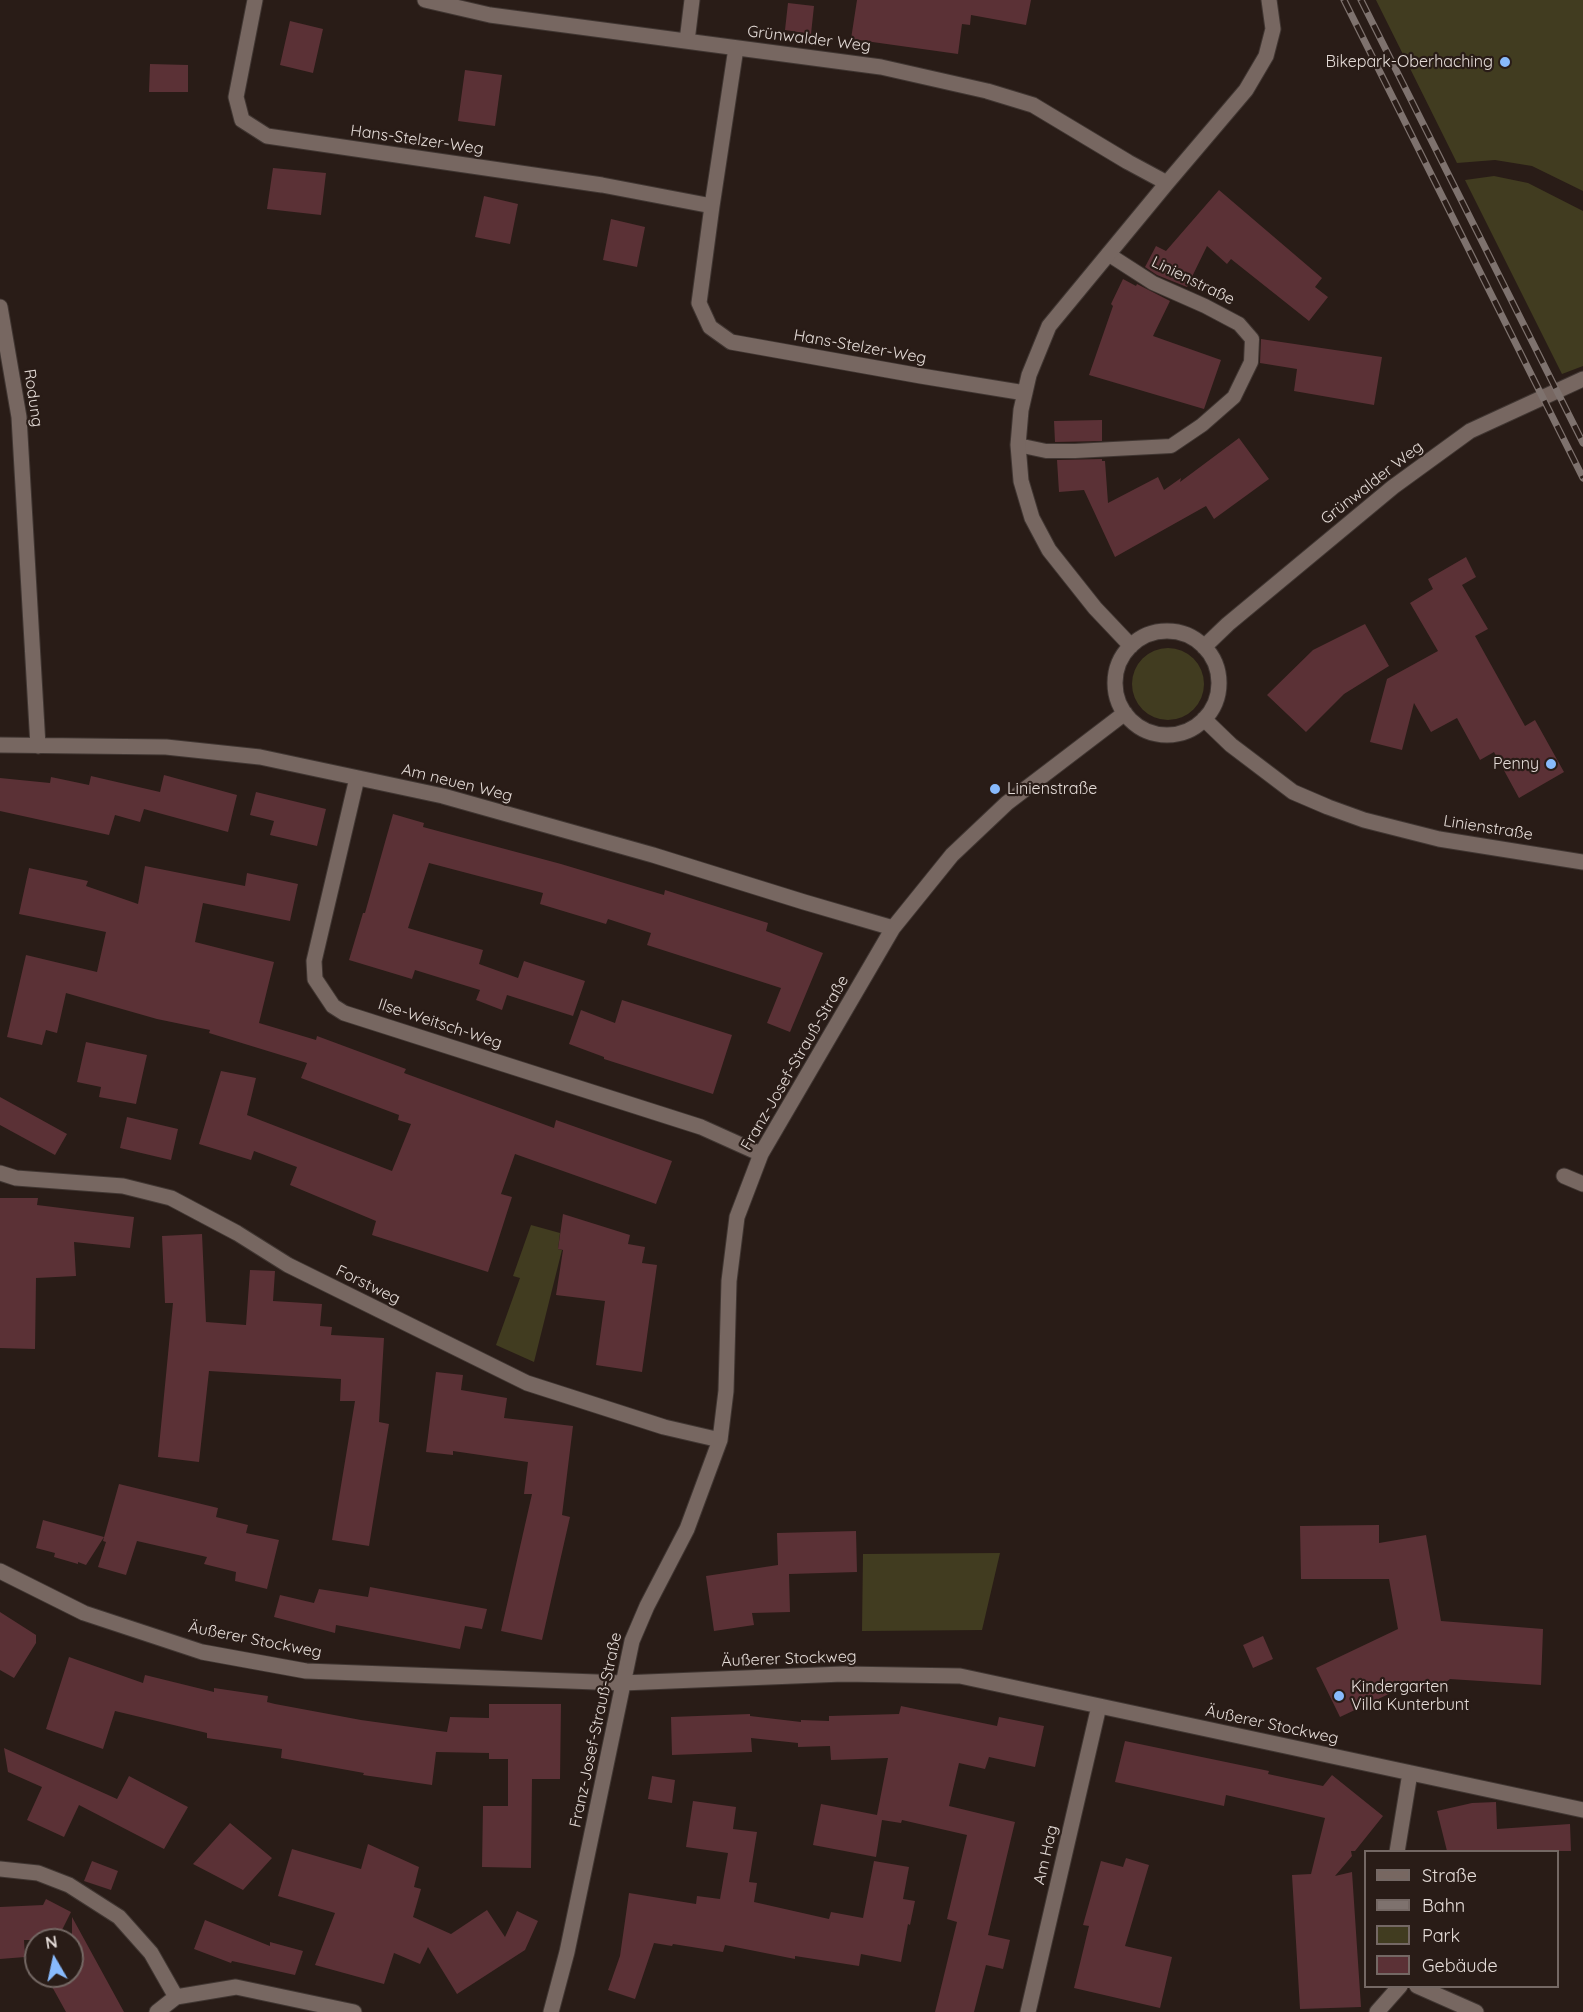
<!DOCTYPE html>
<html>
<head>
<meta charset="utf-8">
<style>
	body { margin:0 }
	#map { position:relative; width:1583px; height:2012px; overflow:hidden; background:#291c17; font-family:Quicksand,sans-serif }
	canvas { display:block }
	.legend { position:absolute; left:1364px; top:1850px; width:195px; height:138px; box-sizing:border-box; background:#291c17; border:2px solid #746864; margin:0; padding:8px 10px; list-style:none; font-size:18px; color:#e4dbd7 }
	.legend li { display:flex; align-items:center; gap:12px; height:30px }
	.legend b { width:30px; border:2px solid #746864 }
	.north { position:absolute; left:24px; top:1928px; width:60px; height:60px; box-sizing:border-box; background:#291c17; border:2px solid #746864; border-radius:50%; rotate:351deg; font-size:16px; font-weight:700; line-height:24px; text-align:center; color:#e4dbd7 }
	.north::after { content:''; display:block; margin:auto; width:21px; height:27px; background:#88bafc; clip-path:polygon(50% 0,100% 100%,50% 72%,0 100%) }
</style>
</head>
<body>
<div id="map">
<canvas width="1583" height="2012"></canvas>
<ul class="legend">
<li><b style="height:8px;background:#776761"></b>Straße</li>
<li><b style="height:8px;background:#7e726e"></b>Bahn</li>
<li><b style="height:16px;background:#413c20"></b>Park</li>
<li><b style="height:16px;background:#5b3136"></b>Gebäude</li>
</ul>
<div class="north">N</div>
</div>
<script>
const ctx = document.querySelector('canvas').getContext('2d');
ctx.lineJoin = 'round';
function fill(path, color) {
  ctx.fillStyle = color;
  ctx.fill(path, 'evenodd');
}
function toPath(rows) {
  const path = new Path2D();
  for (const r of rows) {
    if (r.length === 3) {
      path.moveTo(r[0] + r[2], r[1]);
      path.arc(r[0], r[1], r[2], 0, 2 * Math.PI);
      continue;
    }
    path.moveTo(r[0], r[1]);
    for (let i = 2; i < r.length; i += 2) path.lineTo(r[i], r[i + 1]);
  }
  return path;
}
function strokePath(path, color, width, dash) {
  ctx.strokeStyle = color;
  ctx.lineWidth = width;
  ctx.lineCap = dash ? 'butt' : 'round';
  ctx.setLineDash(dash || []);
  ctx.stroke(path);
}
function drawText(font, color, halo, rows, align = 'center') {
  ctx.font = font + ' Quicksand,sans-serif';
  ctx.lineWidth = 4.5;
  ctx.setLineDash([]);
  ctx.textBaseline = 'middle';
  ctx.strokeStyle = halo;
  ctx.fillStyle = color;
  for (const [text, x, y, turn = 0] of rows) {
    ctx.save();
    ctx.translate(x, y);
    ctx.rotate((+turn || 0) * Math.PI / 180);
    ctx.textAlign = isNaN(turn) ? turn : align;
    if (halo) ctx.strokeText(text, 0, 0);
    ctx.fillText(text, 0, 0);
    ctx.restore();
  }
}
fill(toPath([
	[1376,0,1583,0,1583,191,1532,166,1495,160,1457,163],
	[1494,176,1528,183,1583,211,1583,366,1562,374,1465,180],
	[1168,684,36],
	[531,1225,560,1233,558,1249,562,1250,534,1362,496,1345,520,1278,513,1276],
	[1000,1553,982,1630,862,1631,863,1554]
]), '#413c20');
fill(toPath([
	[857,0,1031,0,1026,25,971,15,970,25,962,24,958,54,851,39],
	[788,3,814,6,811,34,785,30],
	[290,21,323,29,313,73,280,65],
	[150,64,188,65,188,92,149,92],
	[465,70,502,75,495,126,458,121],
	[273,168,326,173,321,215,267,209],
	[1219,190,1322,278,1315,287,1328,297,1309,321,1231,259,1227,264,1207,246,1187,287,1157,275,1145,267,1156,246,1166,251],
	[484,196,518,204,510,244,475,237],
	[611,219,645,227,637,267,603,260],
	[1123,279,1136,286,1137,284,1170,301,1153,336,1221,360,1204,409,1089,375,1113,306,1111,304],
	[1261,339,1382,357,1374,405,1294,391,1297,369,1260,363],
	[1102,420,1102,441,1055,442,1054,421],
	[1239,438,1269,479,1214,519,1206,506,1115,557,1084,490,1059,492,1057,460,1102,459,1102,461,1105,461,1108,503,1158,477,1164,490,1181,478,1180,482],
	[1466,557,1476,577,1462,585,1488,629,1475,636,1525,726,1535,720,1564,772,1519,798,1494,752,1480,760,1457,718,1431,732,1414,703,1402,750,1370,742,1387,679,1438,651,1410,603,1433,589,1428,579],
	[1365,624,1389,666,1344,694,1306,732,1267,695,1313,650],
	[164,775,237,795,228,832,144,809,140,822,115,815,109,835,0,811,0,778,50,783,51,777,89,785,91,776,160,792],
	[256,792,326,809,317,846,270,835,274,821,250,815],
	[393,814,424,823,423,827,561,864,664,895,665,890,768,923,766,931,823,953,790,1032,767,1023,781,988,647,945,651,933,608,919,606,924,540,904,543,893,429,863,408,928,483,950,479,964,518,978,524,961,585,981,573,1016,507,995,502,1010,476,1000,480,990,415,970,412,979,349,960,363,913,365,913],
	[145,866,245,886,247,873,298,884,290,921,203,903,195,942,274,962,259,1023,316,1040,317,1036,406,1069,404,1073,554,1128,556,1120,672,1161,656,1204,515,1154,501,1194,512,1197,488,1272,372,1235,376,1221,290,1185,297,1167,254,1151,251,1160,199,1144,221,1071,256,1078,247,1115,392,1171,411,1124,398,1120,399,1115,301,1078,307,1063,209,1033,210,1030,157,1019,66,993,57,1033,46,1030,42,1045,7,1037,26,955,97,972,106,932,19,914,29,868,88,881,86,886,138,904],
	[622,1000,732,1035,713,1094,604,1059,604,1057,569,1044,581,1010,615,1023],
	[86,1042,147,1055,136,1104,99,1097,101,1087,77,1082],
	[0,1097,67,1134,55,1155,0,1125],
	[127,1117,178,1129,171,1160,120,1148],
	[0,1198,38,1198,37,1205,134,1217,130,1248,74,1242,76,1276,36,1278,35,1349,0,1348],
	[563,1214,630,1235,628,1244,645,1247,642,1263,657,1265,642,1372,596,1365,605,1301,556,1295,563,1250,558,1249],
	[202,1234,206,1322,246,1325,250,1270,275,1271,273,1301,322,1304,320,1326,332,1327,331,1335,384,1338,379,1422,389,1424,369,1546,332,1540,355,1401,340,1401,341,1379,209,1371,199,1462,158,1457,173,1303,165,1303,162,1236],
	[436,1372,463,1375,461,1390,507,1398,504,1418,573,1426,562,1515,570,1517,542,1640,501,1631,532,1494,524,1494,528,1462,453,1451,453,1455,426,1452],
	[119,1484,218,1508,216,1517,248,1525,246,1533,279,1540,267,1589,235,1581,236,1572,204,1564,207,1557,137,1541,126,1575,98,1567,106,1542,103,1541],
	[43,1520,104,1537,86,1565,78,1562,78,1564,54,1557,55,1553,36,1548],
	[1379,1525,1379,1543,1426,1535,1441,1621,1543,1629,1541,1685,1450,1679,1433,1692,1410,1684,1340,1717,1316,1668,1398,1629,1389,1579,1301,1579,1300,1526],
	[856,1531,857,1572,789,1574,790,1612,752,1613,754,1625,714,1631,706,1576,778,1565,777,1533],
	[370,1587,487,1609,482,1629,465,1626,460,1649,336,1625,335,1633,274,1617,280,1595,314,1603,319,1589,368,1597],
	[0,1612,36,1635,36,1643,14,1678,0,1670],
	[1263,1636,1273,1659,1253,1668,1243,1645],
	[69,1657,143,1683,145,1675,214,1692,214,1688,268,1696,267,1702,275,1704,361,1720,447,1732,450,1717,489,1718,489,1704,561,1704,560,1779,532,1779,531,1868,482,1867,483,1806,508,1806,508,1759,489,1759,489,1753,436,1752,432,1785,363,1775,364,1773,281,1758,282,1749,207,1738,207,1733,115,1711,103,1749,46,1729],
	[901,1706,997,1726,999,1717,1044,1726,1035,1767,989,1757,985,1769,959,1763,949,1806,1015,1822,988,1935,1010,1940,1003,1969,986,1965,974,2012,935,2012,957,1922,947,1919,967,1835,902,1820,901,1823,882,1820,876,1857,813,1845,821,1804,877,1815,888,1758,831,1760,830,1746,798,1747,798,1743,751,1738,752,1752,672,1755,671,1717,750,1714,750,1716,801,1722,801,1720,829,1721,829,1716,899,1714],
	[1125,1741,1269,1771,1268,1774,1323,1786,1332,1775,1383,1816,1355,1851,1351,1851,1352,1856,1335,1876,1352,1872,1361,2007,1300,2009,1292,1875,1311,1874,1325,1818,1226,1795,1224,1806,1115,1782],
	[4,1748,117,1799,129,1776,188,1807,164,1849,79,1805,64,1837,27,1820,42,1787,8,1772],
	[652,1776,675,1780,672,1803,648,1799],
	[693,1801,736,1807,733,1829,757,1832,749,1882,757,1883,754,1902,829,1919,831,1912,863,1918,874,1861,909,1867,903,1899,915,1901,910,1925,908,1924,901,1962,861,1954,859,1966,795,1956,795,1959,725,1945,723,1952,673,1944,672,1946,654,1943,635,1999,608,1990,620,1956,629,1893,696,1904,697,1896,720,1899,728,1853,686,1847],
	[1496,1802,1497,1829,1570,1824,1571,1851,1447,1851,1437,1811,1472,1803],
	[230,1823,272,1858,243,1890,193,1864],
	[368,1844,419,1867,414,1887,421,1889,413,1917,451,1934,487,1910,505,1937,517,1911,538,1921,525,1950,457,1994,428,1947,420,1964,394,1953,384,1984,315,1965,335,1913,278,1896,292,1849,361,1869],
	[1126,1858,1149,1865,1125,1946,1172,1957,1160,2008,1074,1988,1089,1926,1083,1925,1101,1861,1123,1867],
	[92,1861,118,1871,111,1890,84,1881],
	[46,1899,71,1912,57,1940,24,1940,25,1957,0,1959,0,1907,43,1905],
	[72,1917,124,2012,66,2012,50,1983,65,1976,72,1976],
	[205,1920,270,1946,270,1942,303,1951,295,1975,232,1961,231,1963,194,1949]
]), '#5b3136');
const service = toPath([
	[1018,445,1046,451,1075,451,1171,446,1202,425,1234,397,1251,362,1252,339,1239,324,1205,306,1153,283,1108,254]
]);
const minor = toPath([
	[255,0,236,97,242,120,267,136,602,185,712,206,699,303,710,327,731,342,921,376,1025,393],
	[425,0,490,15,881,67,987,91,1033,105,1128,162,1167,183],
	[687,41,692,0],
	[712,206,736,48],
	[0,307,19,417,38,746],
	[1167,683,52],
	[1131,646,1095,608,1049,550,1032,518,1021,481,1018,445,1021,410,1029,375,1049,326,1167,183,1246,90,1266,56,1273,29,1269,0],
	[1204,647,1228,624,1393,487,1470,431,1583,379],
	[1204,719,1231,745,1293,792,1328,807,1364,820,1439,839,1583,862],
	[0,745,166,747,260,757,443,796,653,855,804,902,893,928],
	[357,778,314,961,315,979,333,1006,344,1013,701,1127,761,1154],
	[0,1173,16,1178,123,1186,171,1198,237,1233,288,1265,527,1383,664,1427,720,1440],
	[1564,1176,1583,1184],
	[0,1571,84,1613,202,1652,306,1671,622,1683,843,1674,960,1676,1583,1810],
	[1397,1852,1410,1773],
	[0,1869,38,1873,69,1885,119,1917,151,1953,176,1997],
	[1417,1986,1476,2012],
	[157,2012,176,1997,236,1987,354,2012],
	[551,2012,567,1952,632,1641,647,1606,687,1529,720,1440,726,1391,729,1281,737,1217,761,1154,893,928,952,855,1007,803,1125,713],
	[1028,2012,1099,1706],
	[1377,2012,1400,1986]
]);
strokePath(service, '#403632', 16);
strokePath(minor, '#403632', 17);
strokePath(service, '#776761', 14);
strokePath(minor, '#776761', 15);
const rail = toPath([
	[1344,0,1583,478],
	[1361,0,1583,443]
]);
strokePath(rail, '#7e726e', 7);
strokePath(rail, '#291c17', 4.5, [14]);
for (const [x, y, r, color] of [
	[1505,62,6,"#88bafc"],
	[1551,764,6,"#88bafc"],
	[995,789,6,"#88bafc"],
	[1339,1696,6,"#88bafc"]
]) {
  const dot = new Path2D();
  dot.arc(x, y, r, 0, 2 * Math.PI);
  ctx.fillStyle = color;
  ctx.fill(dot);
  strokePath(dot, '#291c17', 2);
}
drawText('16px', '#e4dbd7', '#291c17', [
	["Grünwalder Weg",809,39,7],
	["Hans-Stelzer-Weg",417,140,8],
	["Linienstraße",1193,281,26],
	["Hans-Stelzer-Weg",860,347,10],
	["Rodung",33,398,82],
	["Grünwalder Weg",1372,483,-38],
	["Am neuen Weg",457,783,14],
	["Linienstraße",1488,828,9],
	["Ilse-Weitsch-Weg",440,1024,18],
	["Franz-Josef-Strauß-Straße",795,1063,-60],
	["Forstweg",368,1285,26],
	["Äußerer Stockweg",255,1640,11],
	["Äußerer Stockweg",789,1659,-2],
	["Äußerer Stockweg",1272,1725,12],
	["Franz-Josef-Strauß-Straße",596,1730,-78],
	["Am Hag",1046,1855,-77]
]);
drawText('16px', '#e4dbd7', '#291c17', [
	["Bikepark-Oberhaching",1493,62],
	["Penny",1539,764],
	["Linienstraße",1007,789,"left"],
	["Kindergarten",1351,1687,"left"],
	["Villa Kunterbunt",1351,1705,"left"]
], 'right');
</script>
</body>
</html>
